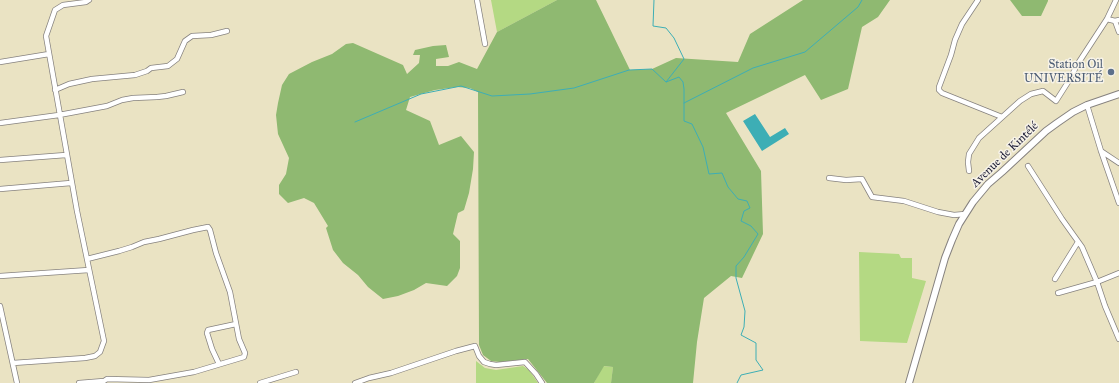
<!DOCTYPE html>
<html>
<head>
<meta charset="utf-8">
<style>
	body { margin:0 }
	canvas { display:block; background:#eae3c3 }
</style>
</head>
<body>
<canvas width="1119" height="383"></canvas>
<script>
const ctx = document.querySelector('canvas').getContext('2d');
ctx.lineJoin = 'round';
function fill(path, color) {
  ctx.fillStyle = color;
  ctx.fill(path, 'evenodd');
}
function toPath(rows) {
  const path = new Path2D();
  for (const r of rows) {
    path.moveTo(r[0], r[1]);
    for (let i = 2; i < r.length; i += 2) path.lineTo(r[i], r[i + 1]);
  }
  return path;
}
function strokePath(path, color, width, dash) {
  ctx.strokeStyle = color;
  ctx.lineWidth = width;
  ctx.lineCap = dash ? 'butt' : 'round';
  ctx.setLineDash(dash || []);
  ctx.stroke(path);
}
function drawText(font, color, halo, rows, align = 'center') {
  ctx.font = font + ' "IM FELL Great Primer",serif';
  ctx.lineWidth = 3;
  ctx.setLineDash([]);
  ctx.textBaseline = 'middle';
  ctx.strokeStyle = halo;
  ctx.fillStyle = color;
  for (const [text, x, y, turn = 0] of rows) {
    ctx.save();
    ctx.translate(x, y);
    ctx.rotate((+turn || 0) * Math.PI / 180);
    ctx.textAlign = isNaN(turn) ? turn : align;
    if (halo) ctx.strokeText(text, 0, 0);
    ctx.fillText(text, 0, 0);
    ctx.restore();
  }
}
fill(toPath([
	[491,0,557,0,497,32],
	[859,252,899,254,901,258,912,258,912,278,926,281,907,343,860,341],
	[476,361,485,368,496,370,523,366,529,370,538,383,476,383],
	[603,366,613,367,611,383,594,383]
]), '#b4d983');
fill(toPath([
	[557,0,596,0,630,70,652,69,676,58,738,62,750,34,803,0,890,0,878,17,862,27,848,89,821,100,805,75,726,113,761,171,763,234,742,278,731,276,704,298,697,342,693,383,611,383,613,367,604,366,594,383,547,383,528,359,500,362,491,361,483,355,479,345,478,92,470,88,457,87,435,90,410,97,406,110,430,121,439,145,461,136,474,152,473,169,469,193,464,210,458,213,453,234,460,241,460,268,457,276,447,286,426,283,414,290,398,296,383,299,368,287,358,275,343,263,333,250,326,228,328,226,314,203,304,198,288,203,279,194,279,185,286,174,289,158,278,134,276,115,278,103,282,85,289,74,312,62,332,54,346,44,353,43,403,65,407,74,419,63,420,55,413,55,415,50,433,46,446,45,449,57,436,59,436,66,448,66,459,62,477,69,497,32],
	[1010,0,1048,0,1048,1,1041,16,1022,16]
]), '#8fb971');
fill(toPath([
	[755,114,770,137,785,128,789,134,762,151,743,121]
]), '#3daeb5');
strokePath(toPath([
	[654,0,653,26,666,28,674,38,684,59,666,82,679,77,683,82,684,89,684,121,692,124,703,147,709,174,722,173,728,187,738,199,747,201,750,208,744,211,741,221,751,226,758,234,744,257,736,266,736,278,745,311,744,327,741,335,756,343,756,360,763,370,741,375,737,383],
	[684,103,753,68,805,52,858,7,862,0],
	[355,122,421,94,461,86,492,96,530,94,574,88,629,70,652,69,666,82]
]), '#3daeb5', 1);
const minor = toPath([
	[477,0,485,44],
	[978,0,962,24,955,40,951,55,939,87,939,90,942,93,1002,117],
	[1107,19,1115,21,1119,20],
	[1115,21,1119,32],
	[0,62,49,54],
	[55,90,69,84,92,79,135,75,147,71,151,68,168,66,177,59,185,41,192,36,211,35,227,31],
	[1087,105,1101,151,1119,203],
	[0,123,59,115,107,106,122,100,133,98,157,97,166,96,183,92],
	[1101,151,1119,163],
	[0,160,66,155],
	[1028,166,1062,219,1082,247,1097,282,1058,293],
	[969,171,968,162,969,154,979,138,1020,101,1031,94,1043,91,1056,101,1070,79,1077,65,1107,19,1116,0],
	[829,178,846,180,862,179,872,197,904,201,938,212,954,215,965,214],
	[0,189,71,183],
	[1119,273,1097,282,1105,306,1119,339],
	[0,276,89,270],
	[1055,279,1078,242],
	[0,306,17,383],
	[13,363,85,358,95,356,100,352,104,341,77,211,46,36,55,10,63,5,86,2,89,0],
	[219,364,212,349,207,333,208,330,236,324],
	[79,383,104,381,107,379,149,380,194,372,244,357,245,353,239,339,230,292,216,253,210,230,208,227,193,230,159,239,144,242,132,247,119,251,87,259],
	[260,383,296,372],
	[355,383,369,378,391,373,456,351,475,346,479,356,484,362,490,364,496,365,525,362,536,374,542,383]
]);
const major = toPath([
	[909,383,945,258,952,240,959,224,973,202,988,184,1002,172,1046,131,1057,123,1073,112,1087,105,1119,94]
]);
strokePath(minor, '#86827f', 6);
strokePath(major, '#86827f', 8);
strokePath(minor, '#fff', 4.5);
strokePath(major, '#fff', 6);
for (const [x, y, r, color] of [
	[1111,72,4,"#5c6f8a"]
]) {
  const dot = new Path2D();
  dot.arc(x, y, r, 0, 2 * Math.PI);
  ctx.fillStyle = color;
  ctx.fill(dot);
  strokePath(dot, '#f7f3e8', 1.5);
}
drawText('12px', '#4e5e75', '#f7f3e8', [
	["Station Oil",1103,65],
	["UNIVERSITÉ",1103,79]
], 'right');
drawText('12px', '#22223b', '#f7f3e8', [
	["Avenue de Kintélé",1005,155,-44]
]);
</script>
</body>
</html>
